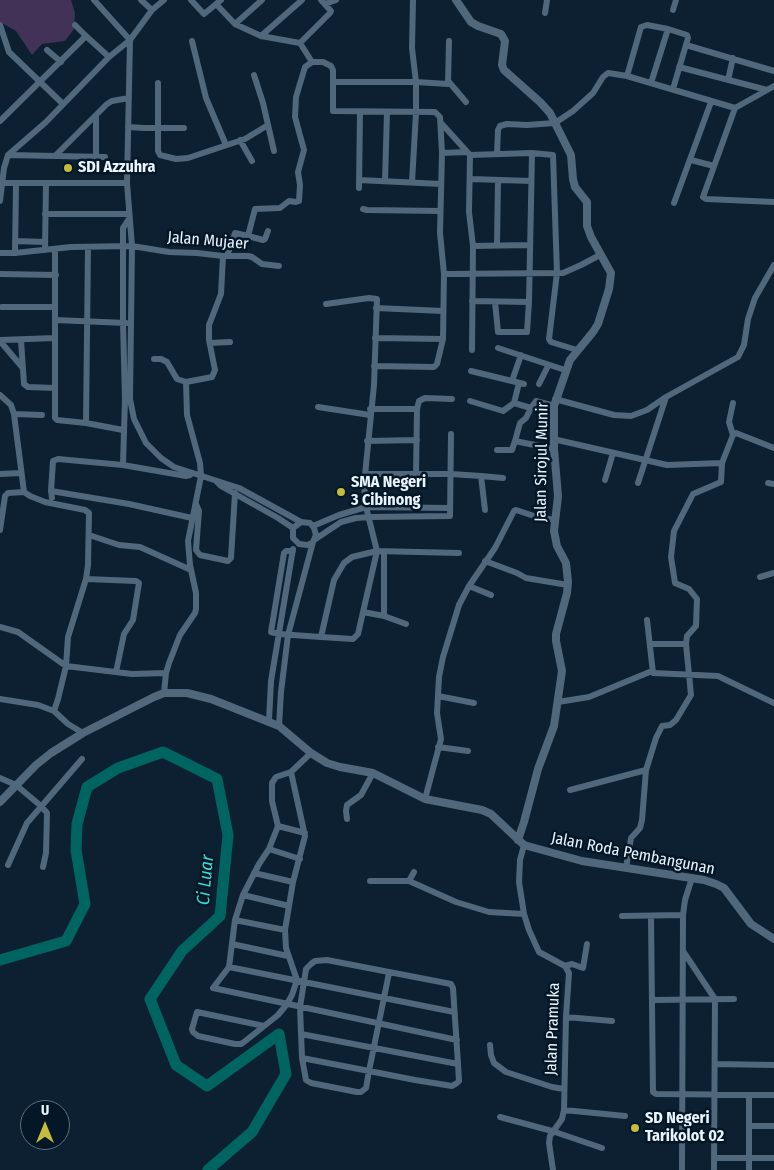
<!DOCTYPE html>
<html>
<head>
<meta charset="utf-8">
<style>
	body { margin:0 }
	#map { position:relative; width:774px; height:1170px; overflow:hidden; background:#0c2031; font-family:"Fira Sans Condensed",sans-serif }
	canvas { display:block }
	.north { position:absolute; left:20px; top:1100px; width:50px; height:50px; box-sizing:border-box; background:#041727; border:1px solid #606f7d; border-radius:50%; rotate:0deg; font-size:14px; font-weight:700; line-height:20px; text-align:center; color:#eaf4fe }
	.north::after { content:''; display:block; margin:auto; width:18px; height:22px; background:#c6bc3c; clip-path:polygon(50% 0,100% 100%,50% 72%,0 100%) }
</style>
</head>
<body>
<div id="map">
<canvas width="774" height="1170"></canvas>
<div class="north">U</div>
</div>
<script>
const ctx = document.querySelector('canvas').getContext('2d');
ctx.lineJoin = 'round';
function fill(path, color) {
  ctx.fillStyle = color;
  ctx.fill(path, 'evenodd');
}
function toPath(rows) {
  const path = new Path2D();
  for (const r of rows) {
    path.moveTo(r[0], r[1]);
    for (let i = 2; i < r.length; i += 2) path.lineTo(r[i], r[i + 1]);
  }
  return path;
}
function strokePath(path, color, width, dash) {
  ctx.strokeStyle = color;
  ctx.lineWidth = width;
  ctx.lineCap = dash ? 'butt' : 'round';
  ctx.setLineDash(dash || []);
  ctx.stroke(path);
}
function drawText(font, color, halo, rows, align = 'center') {
  ctx.font = font + ' "Fira Sans Condensed",sans-serif';
  ctx.lineWidth = 5;
  ctx.setLineDash([]);
  ctx.textBaseline = 'middle';
  ctx.strokeStyle = halo;
  ctx.fillStyle = color;
  for (const [text, x, y, turn = 0] of rows) {
    ctx.save();
    ctx.translate(x, y);
    ctx.rotate((+turn || 0) * Math.PI / 180);
    ctx.textAlign = isNaN(turn) ? turn : align;
    if (halo) ctx.strokeText(text, 0, 0);
    ctx.fillText(text, 0, 0);
    ctx.restore();
  }
}
fill(toPath([
	[0,0,71,0,75,13,74,29,65,41,42,44,32,55,16,31,0,22]
]), '#423257');
strokePath(toPath([
	[0,960,66,941,85,904,76,850,77,824,87,787,118,768,163,752,217,779,228,835,220,916,182,951,150,999,176,1065,207,1086,279,1034,286,1074,252,1132,208,1170]
]), '#006561', 11);
strokePath(toPath([
	[94,0,130,40,127,183,132,246,130,399,134,419,146,443,161,458,174,467,239,488,301,522,310,523,314,528,316,535,313,542,308,545,299,544,293,538,293,528,301,522],
	[141,0,152,10],
	[191,0,204,14,221,0],
	[216,4,235,24,261,36,300,43,312,62,323,62,331,66,333,70,333,111,435,112,440,117,442,153,440,233,444,274,443,339,437,364,434,367,374,366],
	[325,4,336,0],
	[673,10,676,0],
	[545,13,547,0],
	[235,24,262,0],
	[0,25,9,52,63,104],
	[75,25,86,36],
	[261,36,302,0],
	[192,41,206,98,226,145],
	[300,43,330,13,331,11,321,0],
	[686,45,774,71],
	[47,50,61,62],
	[679,67,767,90],
	[254,75,263,103,274,151],
	[627,76,641,27,647,25,668,29,687,35,688,38,673,89],
	[728,80,733,58],
	[333,82,416,82,448,84,449,41],
	[449,82,466,102],
	[158,83,158,151,160,155,176,159,188,158,245,139,268,125],
	[651,83,668,29],
	[735,108,703,197,706,199,774,202],
	[96,116,96,157],
	[0,121,86,36,109,57],
	[442,124,470,155,532,153,553,155,557,273,549,339,551,342,577,350],
	[128,127,144,128,184,128],
	[240,140,252,161],
	[442,153,466,152],
	[497,154,498,130,500,126,507,124,527,125,555,123,573,111,593,93,603,77,608,73,627,76,735,108,774,86],
	[8,155,105,157],
	[470,155,469,212,473,246,472,350],
	[55,156,107,104,112,101,129,98],
	[691,160,714,166],
	[470,179,531,181],
	[359,180,441,184],
	[385,181,387,112],
	[412,182,416,113,416,82,412,48,413,0],
	[2,183,127,183],
	[359,188,360,112],
	[0,201,4,168,8,155,46,122,109,57,130,40,152,10,164,0],
	[674,203,711,102],
	[363,209,367,210,440,211],
	[45,214,129,214],
	[248,236,263,240,265,239,268,231],
	[15,241,45,242],
	[497,245,498,180],
	[473,246,530,245],
	[55,249,55,418,57,420,86,423,123,430],
	[45,250,46,183],
	[0,253,15,253,71,247,132,246,169,252,197,253,223,256,248,256,252,257,262,264,279,266],
	[15,253,16,184],
	[227,256,235,233,248,236,255,209,280,208,289,201,296,202,299,201,300,185,298,172,304,150,295,117,296,97,305,67,312,62],
	[0,274,56,275],
	[444,274,563,273,581,265,600,255],
	[472,301,529,302],
	[495,302,498,332,527,332,529,302,532,153],
	[326,304,369,298,377,299,374,385,364,485,366,507,377,551,459,553],
	[2,307,55,307],
	[376,308,443,311],
	[55,320,126,323],
	[375,338,443,339],
	[0,340,55,338],
	[21,340,24,384,28,387,55,388],
	[0,341,22,367],
	[210,343,230,342],
	[498,348,565,370],
	[154,359,161,359,167,362,177,379,186,382,212,377,215,370,209,340,209,325,221,294,223,256],
	[471,371,524,384],
	[512,381,521,355],
	[539,384,548,366],
	[0,395,11,405,14,414,24,492,30,496,45,502,85,510,89,513,88,565,86,579,68,637,66,666,58,699,54,711,68,724,83,733],
	[555,399,614,415,631,416,647,410,666,397,738,357,744,345,748,319,755,298,774,265],
	[470,401,503,411,514,403,531,408,536,401,554,406],
	[514,403,519,383],
	[733,403,729,422,733,435],
	[318,407,370,415],
	[370,409,417,409],
	[14,414,42,415],
	[86,423,88,247],
	[553,439,667,465,722,463,733,435,736,433,774,448],
	[367,441,417,440],
	[515,441,520,423,526,418,531,408],
	[497,450,512,450,515,441,554,449],
	[123,465,125,399,123,323,123,228,129,219],
	[0,474,21,473],
	[366,474,451,474,481,476,485,510],
	[416,474,417,409,419,401,425,398,452,399],
	[481,476,503,478],
	[605,480,613,453],
	[216,481,221,486,278,518,293,528],
	[638,483,666,397],
	[768,483,774,484],
	[51,491,129,504,192,518],
	[52,498,51,491,53,461,58,459,123,465,186,476,190,475],
	[196,504,199,511,196,550,200,555,228,561,231,558,235,493],
	[313,526,339,515,366,507,450,508],
	[0,530,5,496,8,493,24,492],
	[89,535,119,545,140,547,191,570],
	[314,540,341,522,356,518,370,517,450,516,451,434],
	[293,551,286,551,284,553,271,632,279,634,321,637,353,639,358,634,377,551,352,557,344,563,334,580,321,637],
	[384,552,384,616,406,624],
	[485,561,517,573,526,578,568,585],
	[760,577,774,573],
	[86,579,136,581,139,583,133,620,124,634,116,672],
	[469,586,491,595],
	[363,612,384,616],
	[647,620,653,673,718,676,774,703],
	[0,627,18,632,66,666,132,674,166,673],
	[650,644,686,644],
	[164,693,166,673,169,663,180,635,195,613,196,609,196,593,190,565,188,541,201,476,200,463,187,415,186,382],
	[438,696,474,703],
	[0,699,38,705,54,711],
	[558,702,589,697,652,671],
	[269,720,271,681,293,549],
	[279,726,281,692,288,635,313,542],
	[438,747,468,751],
	[291,772,276,777,272,783,272,801,278,826,269,849,259,864,243,895,235,920,229,967,213,988,457,1040],
	[0,778,16,785,41,806,47,813,46,853,43,867],
	[570,790,646,770],
	[425,799,441,739,437,713,439,677,443,657,459,605,469,586,495,548,514,511,516,510,537,517,555,520],
	[347,819,346,811,347,805,361,795,373,773],
	[278,826,305,833],
	[524,845,520,860,519,882,524,914,529,930,539,952,565,966,569,973,566,1017,564,1110,562,1119,550,1136,549,1143,553,1170],
	[269,849,300,859],
	[8,865,27,823,82,759],
	[626,868,631,838,640,828,642,820,646,770,656,738,662,726,670,725,676,720,691,695,686,644,687,636,696,626,697,599,689,589,675,583,671,557,674,531,693,494,721,482,722,463],
	[414,872,409,881,456,902,489,912,524,914],
	[254,873,293,882],
	[370,881,409,881],
	[243,895,289,906],
	[622,916,683,915],
	[651,917,653,1092,656,1094,774,1095],
	[235,920,285,930],
	[232,944,288,956],
	[683,951,715,999,714,1170],
	[565,966,572,964,583,968,587,944],
	[229,967,454,1012],
	[652,1000,734,999],
	[566,1017,612,1021],
	[264,1026,197,1012,192,1029,193,1032,198,1036,235,1044,241,1044,244,1042,278,1015,287,1004,292,995,297,980,286,948,285,930,293,882,305,836,291,772,311,753],
	[301,1034,458,1064],
	[490,1045,491,1055,494,1063,506,1072,552,1087,564,1089],
	[302,1058,369,1071,415,1080,452,1086,457,1083,459,1081,458,1064,453,988,451,984,327,960,315,961,311,964,306,969,304,982,300,1007,302,1058,306,1080,311,1083,357,1092,361,1092,366,1088,369,1071,389,973],
	[715,1064,774,1065],
	[564,1110,625,1116],
	[500,1117,552,1131,602,1148],
	[749,1126,774,1126],
	[714,1158,774,1158],
	[682,1170,683,915,685,900,692,878],
	[749,1170,749,1095]
]), '#51677b', 6);
strokePath(toPath([
	[456,0,471,22,478,26,501,34,505,41,502,65,504,70,540,102,550,113,571,155,573,179,575,187,587,202,587,226,591,237,611,273,609,289,598,324,593,332,570,360,554,406,554,449,558,496,554,531,557,546,566,563,568,582,567,593,556,634,556,641,562,671,554,726,538,769,524,822,518,840],
	[0,802,36,765,51,753,83,733,154,697,164,693,187,693,211,699,279,726,311,753,327,763,340,767,373,773,425,799,482,810,491,814,524,845,582,861,704,880,716,884,724,888,751,924,774,939]
]), '#51677b', 8);
for (const [x, y, r, color] of [
	[68,168,5,"#c6bc3c"],
	[341,492,5,"#c6bc3c"],
	[635,1128,5,"#c6bc3c"]
]) {
  const dot = new Path2D();
  dot.arc(x, y, r, 0, 2 * Math.PI);
  ctx.fillStyle = color;
  ctx.fill(dot);
  strokePath(dot, '#041727', 2);
}
drawText('bold 16px', '#eaf4fe', '#041727', [
	["SDI Azzuhra",78,168],
	["SMA Negeri",351,483],
	["3 Cibinong",351,501],
	["SD Negeri",645,1119],
	["Tarikolot 02",645,1137]
], 'left');
drawText('16px', '#eaf4fe', '#041727', [
	["Jalan Mujaer",208,241,5],
	["Jalan Sirojul Munir",542,462,-89],
	["Jalan Roda Pembangunan",633,854,11],
	["Jalan Pramuka",553,1029,-88]
]);
drawText('italic 18px', '#3addd5', '#041727', [
	["Ci Luar",206,880,-85]
]);
</script>
</body>
</html>
